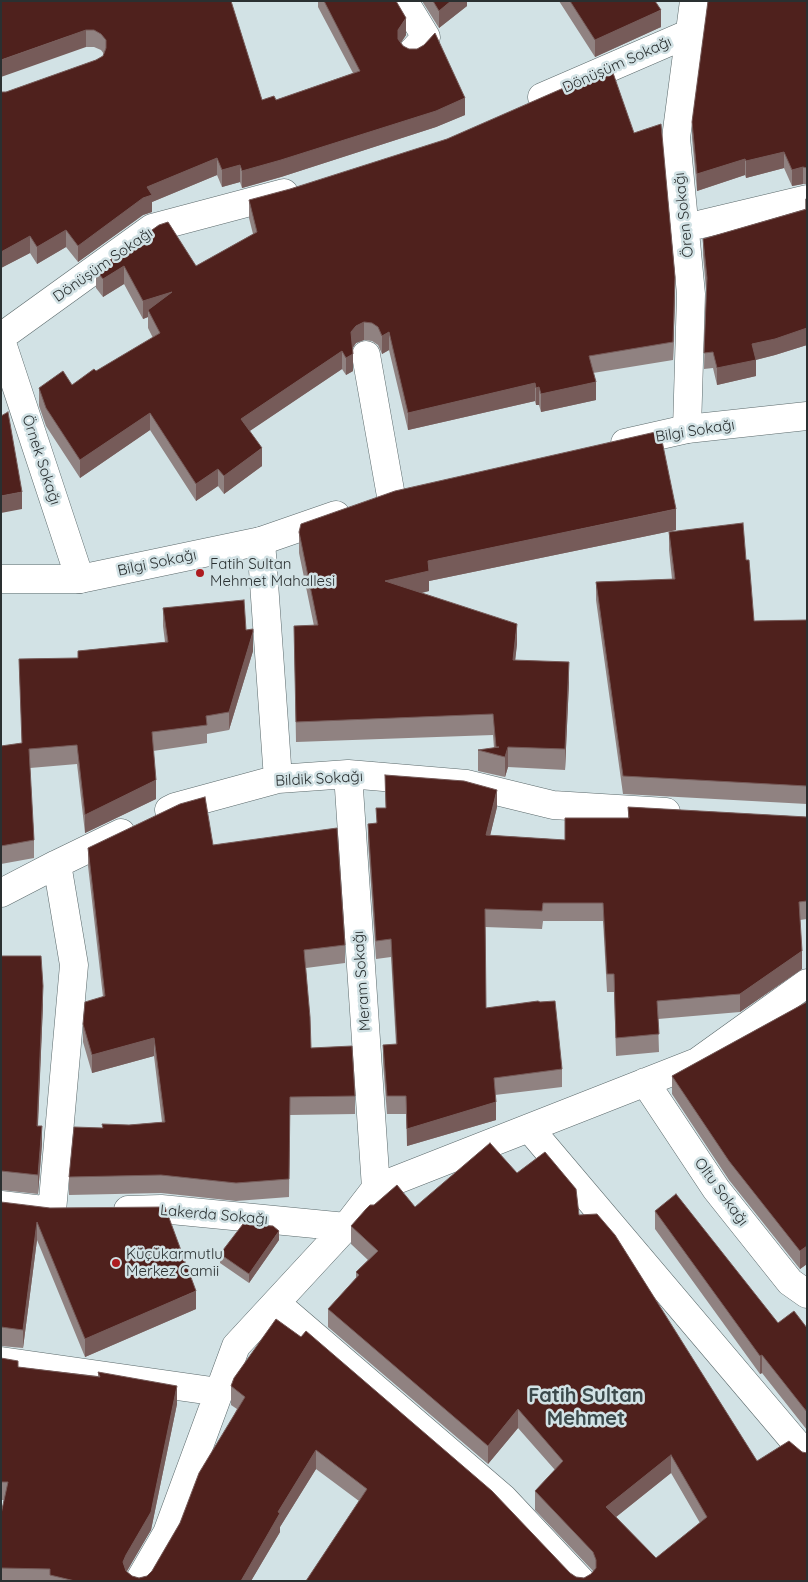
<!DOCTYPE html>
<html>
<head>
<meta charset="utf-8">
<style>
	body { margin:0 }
	#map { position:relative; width:808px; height:1582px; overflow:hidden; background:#d2e2e5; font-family:Quicksand,sans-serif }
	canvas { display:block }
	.frame { position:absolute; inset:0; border:2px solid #2a3031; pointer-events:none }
</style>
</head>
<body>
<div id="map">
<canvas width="808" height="1582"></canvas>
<div class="frame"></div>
</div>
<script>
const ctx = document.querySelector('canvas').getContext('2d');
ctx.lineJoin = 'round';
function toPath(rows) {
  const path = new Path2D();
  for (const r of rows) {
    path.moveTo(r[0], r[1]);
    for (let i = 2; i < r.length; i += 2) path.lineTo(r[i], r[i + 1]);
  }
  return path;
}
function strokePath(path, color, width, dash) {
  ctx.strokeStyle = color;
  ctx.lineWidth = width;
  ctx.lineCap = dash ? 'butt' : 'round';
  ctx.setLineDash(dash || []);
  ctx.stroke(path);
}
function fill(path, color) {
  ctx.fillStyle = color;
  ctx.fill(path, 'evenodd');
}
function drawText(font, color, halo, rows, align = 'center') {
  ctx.font = font + ' Quicksand,sans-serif';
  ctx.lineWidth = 5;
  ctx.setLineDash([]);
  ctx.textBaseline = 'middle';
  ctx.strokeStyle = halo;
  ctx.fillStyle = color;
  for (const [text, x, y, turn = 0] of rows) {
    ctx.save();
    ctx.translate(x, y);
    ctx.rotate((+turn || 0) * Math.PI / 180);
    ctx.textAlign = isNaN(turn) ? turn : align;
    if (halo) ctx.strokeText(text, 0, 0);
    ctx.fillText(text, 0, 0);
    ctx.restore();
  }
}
const minor = toPath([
	[404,1,426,37,413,51],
	[542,97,690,33],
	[685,228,807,199],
	[1,337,152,228,284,193],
	[1,340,80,579],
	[366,355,391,496],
	[687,429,691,294,676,138,694,1],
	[261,541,278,779],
	[348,774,376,1188],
	[169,810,175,807,278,779,348,774,467,784,553,805,666,812],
	[1,893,57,864,121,833],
	[645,1082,716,1189,790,1282,807,1294],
	[529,1128,807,1456],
	[1,1205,52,1211,74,965,57,864],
	[128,1210,161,1209,346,1227],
	[276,1303,503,1498,581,1581],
	[1,1361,219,1392],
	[139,1581,167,1533,236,1346,346,1227,376,1188,697,1062,807,983]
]);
const tertiary = toPath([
	[625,443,687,429,807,416],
	[1,579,80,579,261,541,336,515]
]);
strokePath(minor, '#5b696b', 29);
strokePath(tertiary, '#5b696b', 29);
strokePath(minor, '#fff', 28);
strokePath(tertiary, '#fff', 28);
fill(toPath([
	[1,1,231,1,262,100,276,100,353,73,318,7,318,1,396,1,406,35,401,43,465,115,436,127,281,177,242,188,240,182,222,187,217,175,152,202,152,212,143,215,78,262,66,247,37,264,30,253,1,268,1,92,6,92,96,60,103,56,104,54,101,50,94,47,86,47],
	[422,1,467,1,467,6,439,28],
	[559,1,655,1,661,27,595,57],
	[807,1,807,184,803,184,792,186,784,168,746,178,745,175,697,191,692,138,692,122],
	[807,198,807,345,775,355,756,360,756,376,717,385,713,368,704,369,706,290,703,255,703,239,805,209,805,199],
	[249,200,675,295,673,360,593,373,596,400,541,412,539,405,536,405,535,401,408,430,389,350,382,354,378,345,372,341,364,340,356,343,353,348,353,371,346,375,342,369,249,431,262,466,224,494,218,486,196,501,150,430,80,478,46,426,39,406,39,388,72,385,153,338,148,328,148,317,143,319,124,284,103,297,96,288,96,270,159,225,196,266,253,234,249,218],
	[676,530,429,581,429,591,422,593,517,644,515,660,569,682,565,770,508,767,505,777,478,771,478,750,494,748,493,735,296,742,294,626,314,626,299,553,299,532],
	[669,532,746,560,754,621,807,620,807,804,623,794,596,600,596,582,672,579,669,550],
	[163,608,246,630,253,651,229,730,207,734,207,743,153,751,156,799,85,833,77,764,30,768,34,840,34,858,1,864,1,746,22,743,19,659,78,658,78,651,165,642,163,626],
	[385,775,497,807,490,835,565,840,628,818,628,807,807,817,807,919,800,920,802,969,740,1012,658,1019,659,1052,616,1056,614,992,607,992,603,921,543,921,542,929,485,927,486,1008,562,1069,562,1087,495,1095,496,1120,407,1146,406,1114,387,1114,383,1063,383,1045,396,1045,391,957,376,959,368,842,368,824,376,823,386,808],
	[213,845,345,945,345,963,306,968,311,1048,355,1096,355,1114,290,1115,289,1197,236,1201,161,1193,69,1195,69,1177,102,1128,129,1125,162,1122,154,1056,92,1073,83,1042,83,1024,103,997,88,866,88,848],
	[1,956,43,1004,38,1126,42,1144,38,1194,1,1190],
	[807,1002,807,1264,800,1269,729,1180,672,1094,672,1076],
	[517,1173,579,1215,807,1581,306,1581,359,1501,316,1469,280,1527,280,1532,251,1581,1,1581,1,1514,4,1500,1,1500,1,1358,18,1367,98,1376,98,1372,177,1404,151,1530,126,1571,132,1576,139,1578,147,1576,152,1571,180,1523,237,1409,231,1405,231,1386,576,1577,584,1578,591,1574,593,1572,593,1571,535,1510,535,1491,555,1470,518,1428,488,1464,328,1327,328,1309,356,1278,356,1272,368,1260,351,1244,351,1226,415,1207],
	[671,1473,700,1523,656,1558,616,1517],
	[1,1202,196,1309,85,1357,37,1240,23,1348,1,1346],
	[655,1211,778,1323,807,1328,807,1430,762,1373,760,1374,655,1229],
	[279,1240,249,1283,220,1263,220,1254]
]), '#908281');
fill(toPath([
	[451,1,467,1,467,6,439,28,439,11],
	[661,10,661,27,595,57,595,40],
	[406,18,406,35,398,47,398,30],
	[86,30,86,47,1,77,1,60],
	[465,98,465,115,436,127,281,177,242,188,242,171],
	[784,152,784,168,746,178,746,161],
	[217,158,217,175,152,202,152,212,143,215,78,262,78,246,147,187],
	[745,159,745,175,697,191,697,174],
	[240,165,240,182,222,187,222,170],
	[803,167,803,184,792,186,792,170],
	[66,230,66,247,37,264,37,247],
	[30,236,30,253,1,268,1,252],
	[124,266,124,284,103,297,103,279],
	[675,277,675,295,673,360,673,342],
	[172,292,148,310,148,317,143,319,143,301],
	[364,322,364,340,356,343,351,350,351,332,356,326],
	[807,328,807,345,775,355,755,360,756,360,756,376,717,385,717,368,752,344],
	[389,332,389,350,382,354,382,336],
	[342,351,342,369,241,437,241,419],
	[353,354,353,371,346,375,346,358],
	[596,382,596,400,541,412,541,394],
	[535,383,535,401,408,430,408,413],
	[539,387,539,405,536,405,536,388],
	[150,413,150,430,80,478,80,460],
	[262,448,262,466,224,494,224,476],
	[218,469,218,486,196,501,196,484],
	[22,492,22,509,1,513,1,496],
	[676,509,676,530,429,581,429,591,385,601,385,581,428,561],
	[517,624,517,644,513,680,513,660],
	[253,632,253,651,229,730,229,712],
	[569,662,569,682,565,770,565,749],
	[508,747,508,767,505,777,505,757],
	[156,780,156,799,85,833,85,815],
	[497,790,497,807,486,853,486,835],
	[802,951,802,969,740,1012,740,994],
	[43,986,43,1004,37,1144,37,1126],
	[154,1038,154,1056,92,1073,92,1055],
	[496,1102,496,1120,407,1146,407,1129],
	[42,1126,42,1144,38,1194,38,1175],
	[37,1222,37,1240,23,1348,23,1330],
	[279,1231,279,1240,249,1283,249,1274],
	[807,1246,807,1264,800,1269,800,1251],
	[196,1291,196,1309,85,1357,85,1339],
	[762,1355,762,1373,760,1374,760,1356],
	[177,1386,177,1404,151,1530,126,1573,123,1562],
	[518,1409,518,1428,488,1464,488,1446],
	[316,1450,316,1469,280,1527,280,1532,251,1581,241,1581,278,1512],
	[671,1455,671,1473,606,1525,606,1507]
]), '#765b59');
const building = toPath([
	[1,1,231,1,262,100,274,96,276,100,360,71,324,1,396,1,406,18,398,30,398,39,403,46,409,49,417,49,424,45,435,33,465,98,436,111,281,160,242,171,240,165,222,170,217,158,147,187,152,195,143,198,78,246,66,230,37,247,30,236,1,252,1,92,6,92,96,60,103,56,106,48,106,40,101,34,94,30,86,30,1,60,1,1],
	[433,1,451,1,439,11,433,1],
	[570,1,655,1,661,10,595,40,570,1],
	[708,1,807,1,807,168,803,167,792,170,784,152,746,161,745,159,697,174,692,122,708,1],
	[612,70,634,133,661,124,675,277,673,342,589,356,596,382,541,394,539,387,536,388,535,383,408,413,389,332,382,336,378,327,372,323,364,322,356,326,351,332,353,354,346,358,342,351,241,419,262,448,224,476,218,469,196,484,150,413,80,460,46,408,39,388,63,371,72,385,94,369,96,371,160,333,148,310,172,292,143,301,124,266,103,279,96,270,159,225,168,222,196,266,257,232,249,200,290,189,447,139,575,83,612,70],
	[807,209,807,328,775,339,752,344,756,360,717,368,713,352,704,353,707,278,703,239,807,209],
	[8,412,22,492,1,496,1,416,8,412],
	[660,431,676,509,428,561,429,571,385,581,517,624,513,660,569,662,565,749,508,747,505,757,478,750,499,747,496,747,493,714,296,722,294,626,318,625,299,532,301,524,395,491,660,431],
	[743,523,746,560,749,560,754,621,807,620,807,786,623,776,596,582,675,579,669,532,743,523],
	[244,600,246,630,253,629,253,632,229,712,206,716,207,725,152,732,156,780,85,815,77,745,29,749,34,840,1,846,1,746,22,743,19,659,78,658,78,651,168,642,163,608,244,600],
	[385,775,464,781,497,790,486,835,565,840,565,818,629,818,628,807,807,817,807,901,799,902,802,951,740,994,657,1001,659,1034,616,1038,614,974,607,974,603,903,543,903,542,911,485,909,486,1008,538,1001,540,1002,555,1001,562,1069,494,1078,496,1102,407,1129,406,1096,387,1096,383,1045,397,1044,391,939,376,941,368,824,377,823,376,808,386,808,385,775],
	[205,797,213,845,337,828,345,945,304,950,310,1017,311,1048,352,1046,355,1096,290,1097,289,1179,236,1183,161,1175,69,1177,74,1127,103,1128,102,1124,129,1125,165,1122,154,1038,92,1055,83,1024,85,1002,105,996,88,848,180,804,205,797],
	[1,956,41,956,43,986,37,1126,42,1126,38,1175,1,1171,1,956],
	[807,1002,807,1246,800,1251,729,1161,672,1076,807,1002],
	[490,1143,517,1173,545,1152,576,1189,579,1215,597,1214,615,1235,757,1461,789,1441,802,1452,807,1453,807,1581,306,1581,367,1489,316,1450,278,1512,280,1513,241,1581,75,1581,50,1575,50,1569,1,1568,1,1514,8,1482,1,1482,1,1358,18,1361,18,1367,100,1377,98,1372,177,1386,151,1512,126,1555,123,1562,126,1571,132,1576,139,1578,147,1576,152,1571,180,1523,199,1473,245,1397,231,1386,234,1378,276,1319,301,1337,306,1331,492,1491,570,1573,576,1577,584,1578,591,1574,596,1568,596,1560,593,1552,535,1491,563,1461,518,1409,488,1446,328,1309,359,1275,356,1272,378,1251,351,1226,366,1209,370,1205,374,1205,397,1185,415,1207,490,1143],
	[671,1455,707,1517,656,1558,606,1507,671,1455],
	[676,1194,778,1323,794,1311,807,1328,807,1412,762,1355,760,1356,655,1211,676,1194],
	[1,1202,50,1208,165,1207,196,1291,85,1339,37,1222,23,1330,1,1327,1,1202],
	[243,1224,273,1226,279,1231,249,1274,220,1254,243,1224]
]);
fill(building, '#4f211d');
strokePath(building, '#765b59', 1);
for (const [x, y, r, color] of [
	[200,573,5,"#ad1b1f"],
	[116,1263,5,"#ad1b1f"]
]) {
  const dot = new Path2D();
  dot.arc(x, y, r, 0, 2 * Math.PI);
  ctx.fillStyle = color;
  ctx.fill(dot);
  strokePath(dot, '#d2e2e5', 2);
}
drawText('15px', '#2a3031', '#d2e2e5', [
	["Dönüşüm Sokağı",617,65,-24],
	["Ören Sokağı",684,215,-96],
	["Dönüşüm Sokağı",103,265,-35],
	["Bilgi Sokağı",695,431,-9],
	["Örnek Sokağı",41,460,72],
	["Bilgi Sokağı",157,563,-12],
	["Bildik Sokağı",319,779,-3],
	["Meram Sokağı",362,981,-94],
	["Oltu Sokağı",721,1192,54],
	["Lakerda Sokağı",214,1215,5]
]);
drawText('15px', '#2a3031', '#d2e2e5', [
	["Fatih Sultan",210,564],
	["Mehmet Mahallesi",210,581],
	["Küçükarmutlu",126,1254],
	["Merkez Camii",126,1271]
], 'left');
drawText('bold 20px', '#3b494b', '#d2e2e5', [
	["Fatih Sultan",586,1396],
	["Mehmet",586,1419]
]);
</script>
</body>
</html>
